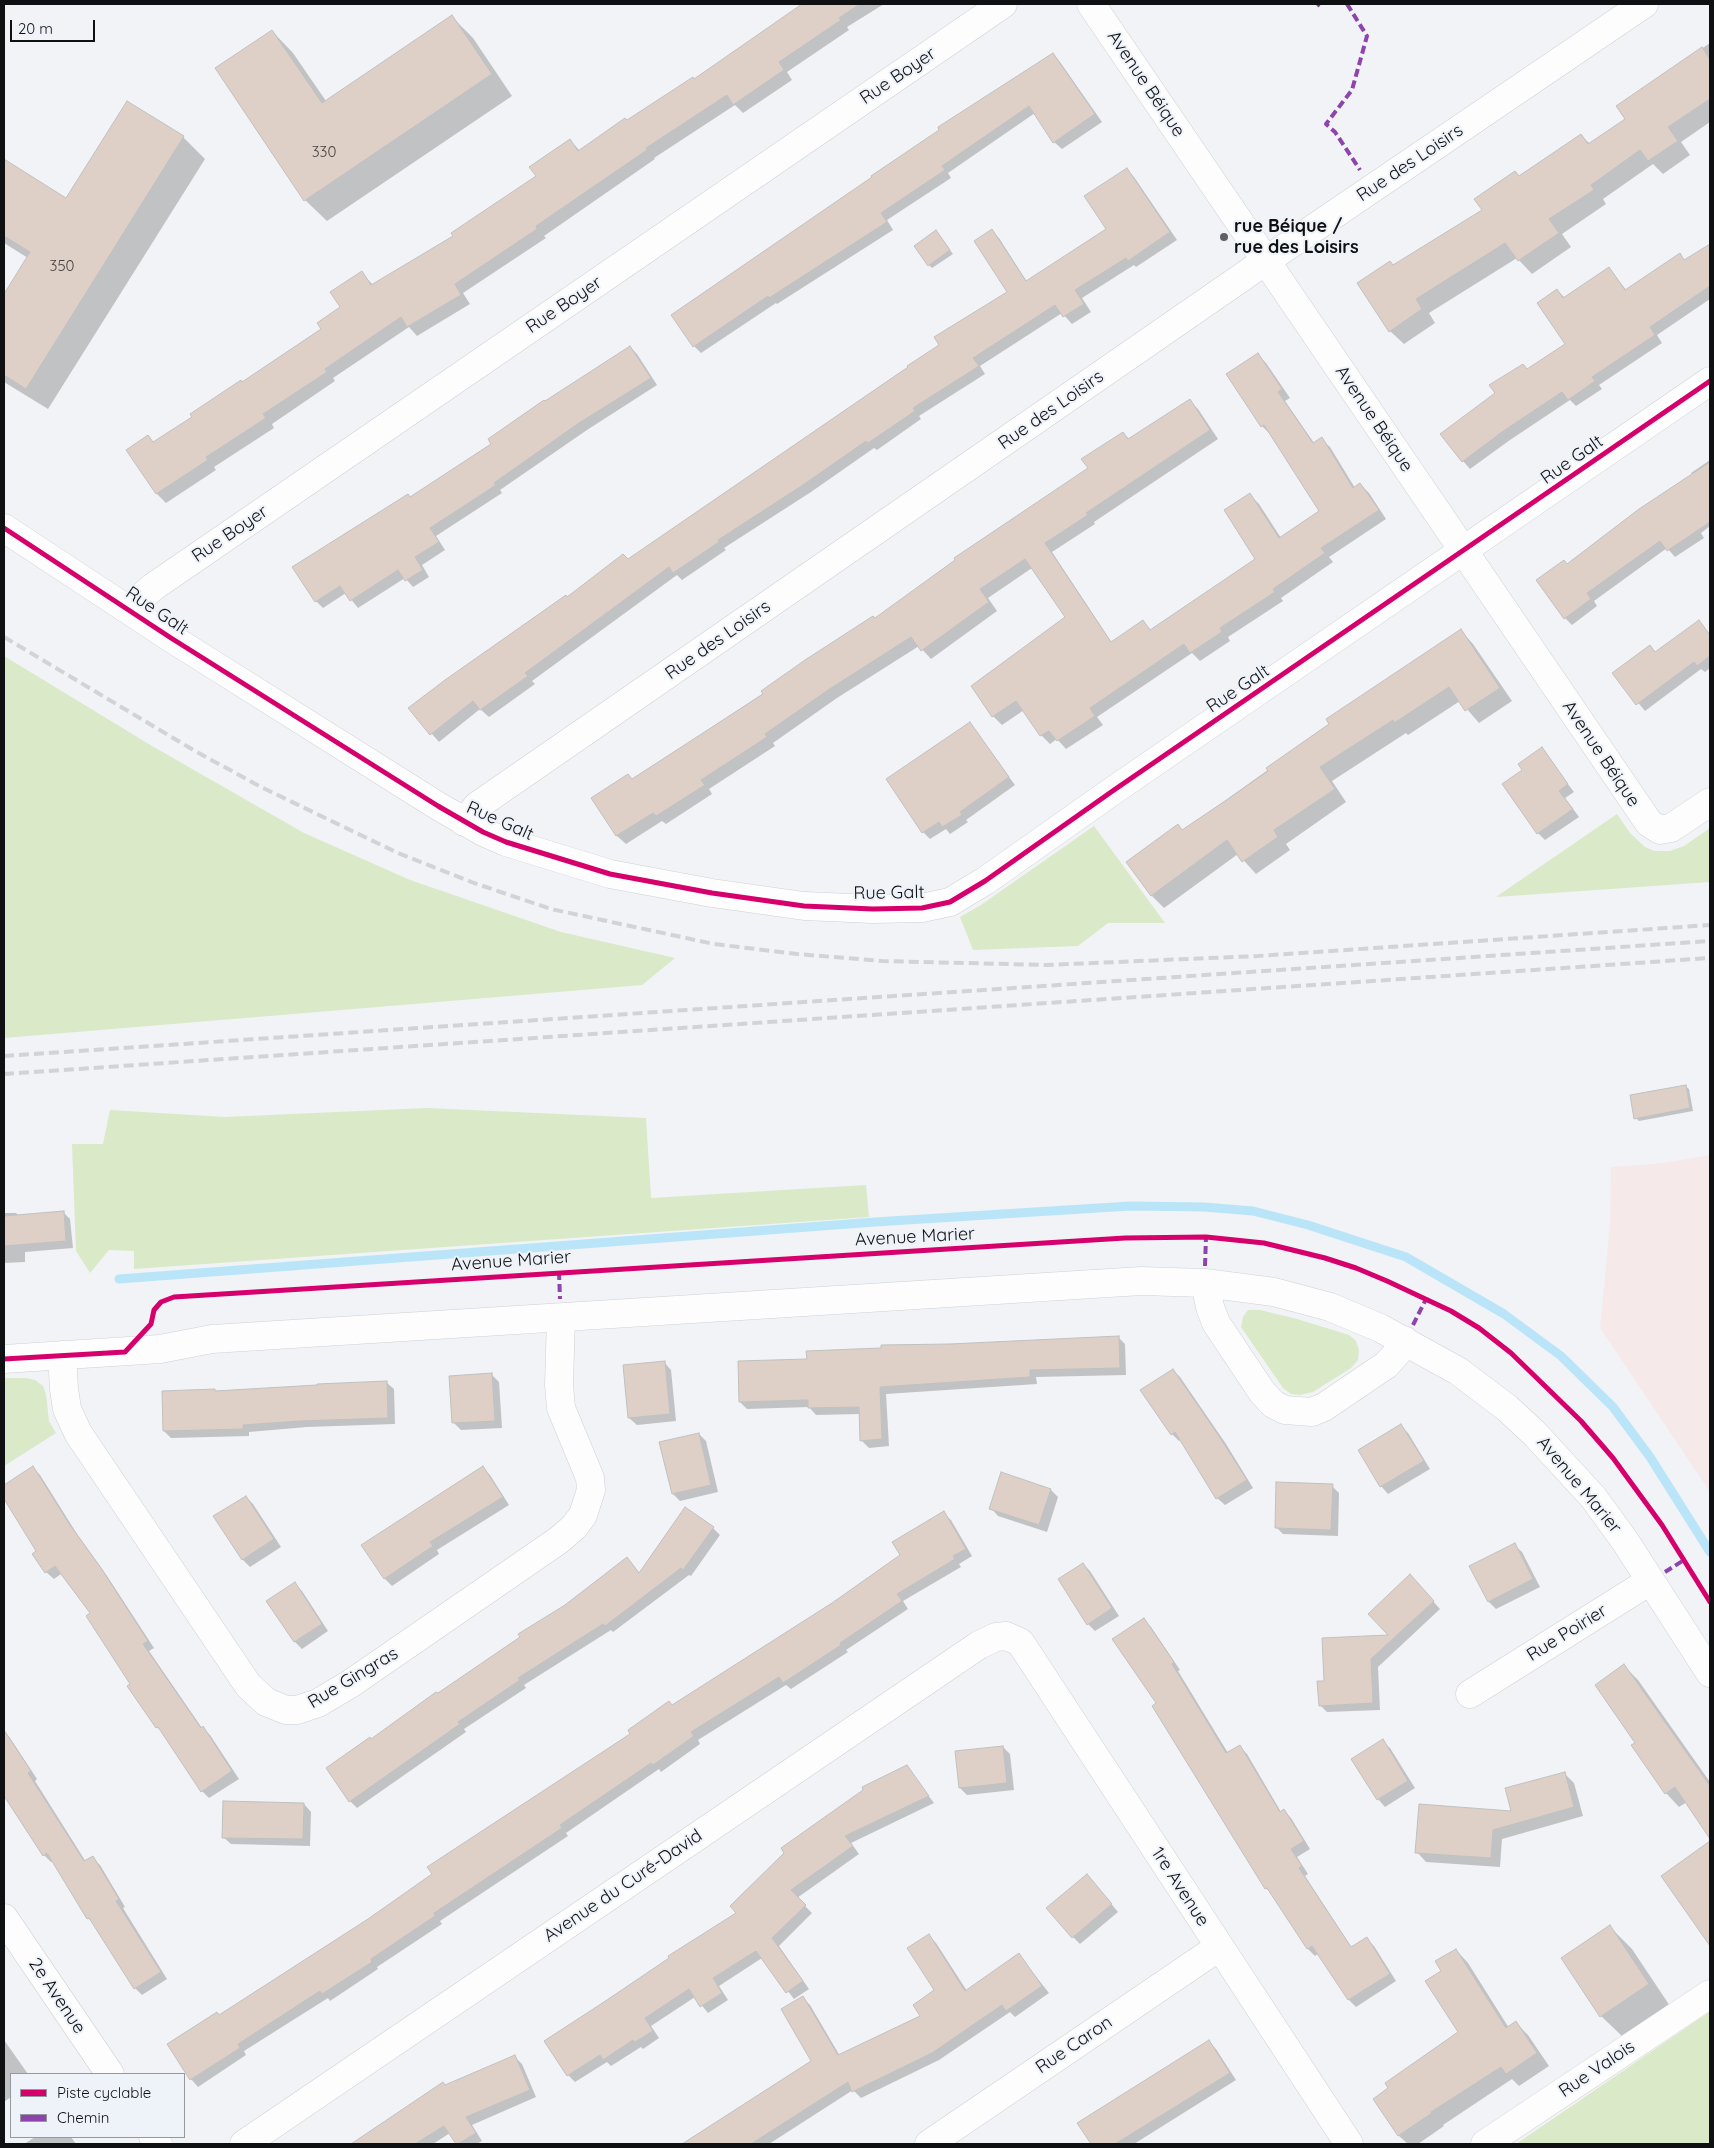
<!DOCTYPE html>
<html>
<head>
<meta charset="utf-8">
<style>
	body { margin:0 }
	#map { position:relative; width:1714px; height:2148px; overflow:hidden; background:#f1f3f6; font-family:Quicksand,sans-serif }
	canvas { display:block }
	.frame { position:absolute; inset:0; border:5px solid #0f1012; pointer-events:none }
	.legend { position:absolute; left:10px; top:2073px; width:175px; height:65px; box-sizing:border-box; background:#eef2f9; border:1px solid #95989d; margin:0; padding:6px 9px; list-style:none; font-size:15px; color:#0f1012 }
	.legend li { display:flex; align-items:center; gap:10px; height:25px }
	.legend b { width:25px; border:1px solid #95989d }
	.scale { position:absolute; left:10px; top:20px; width:85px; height:22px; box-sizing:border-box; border:2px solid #0f1012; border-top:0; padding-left:6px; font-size:15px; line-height:18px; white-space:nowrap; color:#0f1012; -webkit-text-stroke:4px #eef2f9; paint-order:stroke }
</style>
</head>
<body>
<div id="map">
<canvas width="1714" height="2148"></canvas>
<div class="frame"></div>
<ul class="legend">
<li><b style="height:6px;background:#d6006c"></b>Piste cyclable</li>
<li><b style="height:6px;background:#8e44ad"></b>Chemin</li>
</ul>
<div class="scale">20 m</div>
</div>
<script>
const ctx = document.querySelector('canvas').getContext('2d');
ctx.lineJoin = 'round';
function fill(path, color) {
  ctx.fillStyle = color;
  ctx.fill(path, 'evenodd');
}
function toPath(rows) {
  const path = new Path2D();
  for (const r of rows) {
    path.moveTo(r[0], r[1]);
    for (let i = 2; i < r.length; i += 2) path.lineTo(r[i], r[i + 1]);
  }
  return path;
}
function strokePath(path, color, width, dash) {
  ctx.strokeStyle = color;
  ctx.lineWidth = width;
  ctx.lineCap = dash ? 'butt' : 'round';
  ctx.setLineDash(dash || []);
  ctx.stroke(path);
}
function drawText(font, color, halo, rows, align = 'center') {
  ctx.font = font + ' Quicksand,sans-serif';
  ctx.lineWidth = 4;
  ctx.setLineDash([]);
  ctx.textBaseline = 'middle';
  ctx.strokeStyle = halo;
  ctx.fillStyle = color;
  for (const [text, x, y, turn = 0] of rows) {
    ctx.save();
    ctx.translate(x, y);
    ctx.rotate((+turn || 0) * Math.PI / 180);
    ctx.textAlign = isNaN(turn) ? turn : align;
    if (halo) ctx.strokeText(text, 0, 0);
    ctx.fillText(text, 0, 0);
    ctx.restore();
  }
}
fill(toPath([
	[1710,1155,1710,1492,1600,1328,1610,1223,1611,1167,1663,1163]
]), '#f6e9ea');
fill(toPath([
	[4,656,152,746,304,833,410,880,561,932,675,958,642,985,4,1038],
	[1617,814,1630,833,1645,847,1654,851,1670,851,1684,846,1710,828,1710,882,1496,897],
	[1094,826,1165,923,1108,923,1078,946,973,950,960,917,981,905],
	[427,1108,646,1118,651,1198,866,1185,869,1217,134,1269,134,1251,109,1250,90,1273,76,1251,72,1144,103,1144,110,1110,225,1117],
	[1248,1310,1260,1310,1297,1319,1349,1335,1356,1341,1359,1350,1358,1360,1351,1368,1313,1392,1300,1395,1291,1394,1283,1388,1241,1327,1243,1317],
	[4,1378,26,1378,35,1380,43,1386,46,1394,49,1421,56,1433,4,1466],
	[1710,2012,1710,2144,1516,2144,1708,2013]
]), '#dae9c7');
fill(toPath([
	[805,4,884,4,847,27,849,30,787,72,792,80,743,113,735,105,654,158,655,159,544,236,546,238,463,293,470,304,417,336,409,327,333,378,335,381,272,424,274,428,214,467,216,470,166,503,157,494,148,437,154,443,323,329,342,307,362,273,373,285,455,236,537,177,570,140,580,151,695,80],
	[452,17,473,38,512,96,327,221,305,200,272,31,293,53,326,101],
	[1710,43,1710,122,1681,142,1690,155,1663,174,1653,164,1603,199,1606,204,1562,234,1571,247,1532,274,1517,258,1429,313,1435,323,1404,344,1390,331,1394,266,1483,210,1520,177,1581,135,1590,144,1627,119,1618,106],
	[1053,54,1060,62,1102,122,1062,149,1054,142,1035,113,948,173,951,178,887,220,893,230,777,304,776,303,701,353,694,346],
	[127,103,183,137,205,159,48,409,4,382,4,296,28,258,4,243,4,160,67,199],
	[1126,170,1134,177,1177,240,1136,267,1134,265,1082,298,1091,312,1072,324,1062,313,980,366,985,374,919,416,921,419,877,450,874,448,811,492,724,548,726,550,682,580,677,575,532,681,535,684,489,717,480,709,439,742,410,709,567,599,628,560,941,346,1009,292,991,231,999,238,1027,282,1108,229],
	[939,235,953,254,932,268,929,265],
	[1710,246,1710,299,1657,335,1662,343,1599,385,1602,389,1576,406,1570,400,1510,440,1470,469,1463,461,1528,370,1566,344,1557,290,1565,298,1609,268,1627,291,1680,255,1685,261],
	[630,347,637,354,657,385,587,430,500,490,502,493,436,536,445,550,422,565,429,577,413,587,405,578,358,608,346,593,323,608,316,601,410,499,493,444,545,403],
	[1258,355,1266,363,1290,398,1285,401,1314,443,1321,439,1330,447,1355,488,1360,484,1369,493,1386,519,1329,557,1333,562,1281,598,1283,601,1228,637,1230,641,1200,661,1192,653,1097,717,1103,725,1066,749,1057,739,1050,744,1041,735,1024,710,1002,725,993,716,972,686,1067,618,1032,568,988,598,997,611,931,659,919,646,837,698,773,743,775,746,709,789,712,794,666,824,662,821,626,844,617,836,593,798,628,775,633,780,875,619,1089,469,1123,433,1130,440,1189,400,1198,409,1218,439,1094,522,1095,524,1052,552,1112,643,1143,622,1152,631,1256,560,1250,495,1259,504,1281,538,1320,511,1271,435,1262,426],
	[1710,460,1710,526,1701,533,1704,538,1675,557,1667,548,1594,601,1597,606,1572,625,1565,618,1567,565,1693,475,1691,473],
	[1699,622,1710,635,1710,668,1705,672,1701,669,1645,711,1614,673,1650,647,1656,653],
	[1461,631,1473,644,1512,701,1479,723,1460,701,1408,735,1406,733,1332,781,1346,802,1286,844,1290,850,1256,874,1238,854,1164,908,1152,896,1183,831],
	[970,724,1015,785,966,820,968,822,950,834,946,829,930,839,923,832],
	[1541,749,1574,792,1565,798,1579,817,1545,840,1538,833,1524,770],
	[1685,1086,1689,1089,1693,1111,1639,1121,1636,1118],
	[63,1212,70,1219,73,1248,25,1252,25,1262,4,1263,4,1213,16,1213,19,1216],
	[1118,1337,1125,1344,1126,1375,1036,1377,1037,1384,886,1394,889,1446,869,1448,862,1441,860,1414,816,1415,809,1407,747,1409,740,1402,808,1360,950,1345],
	[664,1362,671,1370,676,1421,637,1425,629,1418],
	[1172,1370,1180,1377,1226,1444,1253,1488,1225,1505,1217,1498,1181,1439,1179,1441,1172,1434],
	[492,1375,499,1382,502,1428,461,1430,454,1423],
	[387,1383,394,1389,395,1424,307,1427,249,1432,249,1436,171,1438,164,1431,216,1392],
	[1401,1426,1408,1433,1430,1469,1388,1494,1381,1486],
	[699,1434,706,1441,718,1492,680,1501,673,1494],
	[33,1468,40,1475,77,1534,107,1576,154,1648,149,1651,202,1728,210,1735,239,1779,209,1798,202,1791,165,1735,157,1727,92,1614,61,1574,54,1579,46,1572,38,1552,4,1497,4,1486],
	[483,1468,490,1475,509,1505,437,1550,439,1554,392,1586,384,1578],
	[1002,1474,1051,1490,1058,1497,1047,1532,998,1516,991,1508],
	[1332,1486,1339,1493,1338,1536,1283,1534,1276,1527],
	[246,1497,253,1504,281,1547,250,1567,243,1560,215,1517],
	[943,1513,951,1520,972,1556,959,1564,961,1567,903,1601,908,1609,846,1650,848,1652,791,1689,786,1685,698,1740,700,1744,661,1772,659,1769,566,1833,568,1836,440,1921,442,1924,377,1967,378,1969,330,2001,328,1998,244,2051,246,2055,198,2087,191,2079,169,2045,219,2016,369,1920,673,1707,832,1604,902,1556],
	[713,1528,720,1535,691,1576,689,1575,613,1632,611,1630,524,1685,526,1688,464,1729,466,1732,357,1808,350,1801,371,1740,634,1566,640,1574],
	[1514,1545,1522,1552,1540,1587,1496,1609,1489,1602,1471,1567],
	[1083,1564,1090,1571,1119,1616,1095,1631,1088,1624],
	[1417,1583,1440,1609,1378,1667,1380,1710,1327,1712,1320,1705,1325,1682,1391,1636],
	[295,1584,302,1591,328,1631,302,1649,295,1642,268,1601],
	[1143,1620,1151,1627,1180,1670,1178,1671,1228,1753,1240,1747,1247,1754,1281,1812,1284,1811,1291,1818,1310,1849,1297,1857,1308,1874,1305,1876,1352,1948,1366,1939,1374,1946,1396,1981,1356,2007,1349,2000,1319,1953,1315,1956,1308,1949,1273,1895,1266,1888,1158,1704],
	[1624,1666,1638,1680,1710,1782,1710,1837,1687,1802,1679,1807,1666,1793,1636,1743],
	[4,1731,10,1738,37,1779,35,1781,86,1862,92,1858,100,1865,125,1907,123,1908,167,1979,142,1995,135,1988,94,1924,88,1918,53,1861,51,1862,44,1855,7,1798,4,1797],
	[1382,1741,1390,1748,1415,1788,1385,1807,1378,1799],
	[1003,1747,1010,1754,1014,1790,967,1795,960,1788],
	[907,1767,934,1803,851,1843,859,1854,797,1898,812,1913,779,1946,809,1989,794,1999,762,1958,719,1986,728,2000,708,2013,695,1997,651,2026,659,2038,643,2049,641,2047,611,2066,607,2062,575,2082,568,2075,738,1913],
	[1564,1773,1574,1783,1583,1816,1502,1839,1500,1867,1426,1862,1417,1852,1512,1812],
	[304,1804,311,1812,310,1846,231,1844,223,1837],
	[1710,1843,1710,1941,1703,1933,1662,1877],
	[1094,1883,1118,1912,1080,1944,1073,1937],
	[1610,1927,1632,1949,1670,2006,1623,2037,1601,2016],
	[928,1935,936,1943,967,1991,1019,1955,1049,1993,1015,2017,1010,2012,939,2060,861,2098,853,2090,769,2144,697,2144,813,2061,803,1998,810,2005,840,2056,922,2016,936,1991],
	[1456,1950,1468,1963,1509,2028,1516,2023,1528,2035,1549,2066,1519,2086,1512,2079,1443,2125,1444,2126,1418,2144,1408,2144,1399,2136,1374,2099,1459,2032,1443,1972],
	[4,2040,28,2074,11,2074,11,2097,4,2102],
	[1209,2042,1216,2049,1236,2080,1134,2144,1092,2144,1078,2123],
	[515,2057,522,2064,536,2097,472,2125,482,2141,476,2144,457,2144,450,2133,433,2144,353,2144,445,2086],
	[35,2137,71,2137,76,2144,24,2144]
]), '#0003');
strokePath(toPath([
	[119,1279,875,1222,1130,1206,1204,1207,1253,1211,1308,1225,1406,1257,1504,1314,1561,1356,1613,1407,1650,1457,1710,1552]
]), '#bae5f8', 9);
const building = toPath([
	[802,4,860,4,839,18,841,20,779,62,784,70,733,105,727,95,646,148,647,150,536,226,537,229,455,284,461,295,407,327,401,317,325,369,327,372,263,414,266,418,206,457,208,460,156,494,126,450,148,435,153,442,192,417,190,414,241,380,242,382,321,329,317,323,340,307,330,292,362,271,371,285,453,236,451,233,536,176,529,167,570,139,578,151,625,118,627,120,693,77,694,79,802,4],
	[452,15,492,74,304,201,215,68,272,30,322,103,452,15],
	[1702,47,1710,60,1710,99,1668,127,1678,141,1648,161,1640,150,1591,185,1594,190,1549,219,1559,233,1518,261,1505,243,1416,299,1422,309,1389,332,1357,283,1390,261,1393,265,1482,210,1474,199,1515,171,1519,176,1581,134,1588,144,1625,119,1616,106,1702,47],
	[1053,53,1095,114,1053,143,1029,106,942,166,945,170,881,213,887,222,769,298,768,296,693,347,671,315,872,177,871,176,939,130,938,127,1053,53],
	[127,101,184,136,26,389,4,375,4,294,30,252,4,236,4,159,66,198,127,101],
	[1127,168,1170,232,1128,261,1126,258,1075,290,1084,304,1063,317,1055,305,973,358,979,366,913,408,915,411,868,443,866,441,803,485,718,540,719,542,673,573,669,567,525,673,528,676,480,710,473,701,430,735,408,708,445,680,566,595,567,597,623,554,628,559,908,367,907,366,939,345,934,337,1007,292,974,241,992,229,1026,281,1106,229,1084,196,1127,168],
	[936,230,950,250,928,266,914,246,936,230],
	[1710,244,1710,286,1650,327,1655,335,1592,377,1595,381,1568,400,1562,392,1502,432,1462,462,1440,434,1495,393,1489,385,1523,364,1527,369,1565,344,1537,303,1557,289,1563,298,1609,267,1625,290,1680,253,1684,260,1710,244],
	[630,346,651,378,579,423,494,483,496,485,430,528,439,542,415,557,423,570,405,581,398,570,350,601,340,586,315,602,292,567,408,494,410,497,491,444,488,439,544,400,545,401,630,346],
	[1258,353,1282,389,1278,392,1313,443,1322,437,1353,488,1360,483,1379,510,1321,548,1325,553,1273,589,1275,592,1220,628,1222,632,1190,653,1184,644,1090,708,1095,716,1057,741,1049,731,1040,736,1016,701,992,717,971,686,1065,617,1025,559,980,589,989,602,921,651,911,637,828,690,765,734,767,737,701,780,705,785,656,816,653,813,616,836,591,798,628,774,632,779,763,694,761,691,805,660,873,616,875,618,955,560,954,558,1088,468,1081,459,1123,432,1128,439,1190,399,1210,430,1086,513,1088,515,1045,543,1111,642,1143,620,1150,630,1255,559,1224,510,1250,493,1279,538,1319,511,1264,425,1261,427,1226,374,1258,353],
	[1710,462,1710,522,1667,551,1660,541,1587,593,1591,599,1564,619,1536,580,1564,560,1567,564,1639,509,1710,462],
	[1699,620,1710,635,1710,656,1697,666,1694,662,1636,705,1612,673,1650,645,1655,652,1699,620],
	[1461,629,1500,688,1465,711,1449,687,1394,723,1393,720,1320,767,1335,789,1274,830,1278,837,1242,862,1227,840,1151,896,1126,862,1178,824,1182,830,1225,801,1268,771,1266,768,1329,724,1326,719,1461,629],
	[970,722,1009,777,960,812,962,815,942,827,939,822,922,833,886,779,970,722],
	[1542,747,1568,784,1559,791,1573,809,1537,834,1502,784,1522,770,1518,764,1542,747],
	[1686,1085,1690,1108,1634,1119,1630,1095,1686,1085],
	[64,1211,66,1241,4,1246,4,1216,64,1211],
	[1119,1336,1120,1368,1030,1370,1030,1377,880,1387,882,1439,860,1441,859,1407,808,1408,808,1400,739,1402,738,1361,807,1359,806,1351,881,1348,881,1345,950,1344,1119,1336],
	[665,1361,670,1414,628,1418,623,1365,665,1361],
	[1173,1369,1219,1436,1247,1480,1216,1499,1175,1432,1171,1435,1140,1390,1173,1369],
	[492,1373,495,1421,452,1423,449,1376,492,1373],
	[387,1381,388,1418,300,1421,243,1425,243,1429,163,1431,162,1391,215,1389,215,1391,317,1385,317,1384,387,1381],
	[1401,1424,1424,1461,1380,1487,1358,1450,1401,1424],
	[699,1433,711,1485,672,1494,659,1442,699,1433],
	[33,1466,70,1525,101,1568,148,1641,143,1644,201,1728,203,1726,232,1771,201,1792,158,1727,156,1728,127,1686,130,1684,86,1616,90,1613,55,1566,45,1573,32,1554,36,1551,4,1499,4,1485,33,1466],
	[483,1466,503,1497,430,1542,433,1546,384,1579,361,1545,483,1466],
	[1001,1472,1051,1489,1039,1525,989,1509,1001,1472],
	[1276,1482,1333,1484,1331,1530,1275,1528,1276,1482],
	[246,1496,274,1539,242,1560,213,1516,246,1496],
	[685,1507,714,1527,683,1570,681,1568,605,1626,603,1624,518,1678,520,1680,458,1722,460,1724,349,1802,326,1768,370,1737,371,1739,436,1692,438,1693,520,1637,518,1634,565,1605,627,1557,639,1573,685,1507],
	[944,1511,966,1549,953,1556,955,1559,897,1594,902,1601,840,1643,841,1645,783,1683,779,1677,691,1732,694,1736,653,1765,651,1763,560,1825,562,1828,434,1913,435,1916,371,1959,372,1962,322,1994,320,1991,238,2044,240,2048,190,2080,167,2044,217,2012,219,2015,368,1919,432,1874,427,1867,630,1734,628,1730,669,1701,672,1705,832,1603,900,1555,892,1542,944,1511],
	[1515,1543,1533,1579,1488,1602,1469,1566,1515,1543],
	[1083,1563,1112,1608,1087,1625,1058,1579,1083,1563],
	[1410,1574,1434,1601,1371,1659,1373,1703,1319,1706,1317,1681,1324,1681,1322,1638,1388,1635,1368,1614,1410,1574],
	[295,1582,322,1624,294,1642,266,1601,295,1582],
	[1144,1618,1174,1662,1172,1664,1226,1753,1240,1745,1280,1812,1284,1809,1304,1841,1291,1849,1302,1866,1299,1868,1351,1947,1367,1937,1390,1974,1348,2000,1312,1946,1307,1949,1267,1888,1265,1889,1152,1706,1156,1703,1112,1639,1144,1618],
	[1624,1664,1710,1786,1710,1839,1675,1787,1665,1794,1631,1745,1635,1743,1595,1685,1624,1664],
	[4,1730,31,1771,28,1773,84,1861,93,1856,119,1899,116,1901,161,1972,134,1989,89,1918,87,1919,47,1853,43,1856,4,1796,4,1730],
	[1383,1739,1408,1781,1377,1800,1351,1759,1383,1739],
	[1003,1746,1007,1783,959,1788,955,1751,1003,1746],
	[907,1765,929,1796,845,1836,853,1846,791,1890,806,1905,772,1938,803,1981,786,1993,756,1951,713,1978,722,1993,700,2007,689,1989,645,2018,653,2031,635,2042,633,2040,603,2060,600,2055,567,2076,544,2041,607,2000,669,1958,668,1956,736,1913,730,1906,784,1853,781,1848,863,1790,862,1787,907,1765],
	[1565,1772,1574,1807,1493,1830,1491,1858,1415,1853,1419,1804,1511,1811,1505,1788,1565,1772],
	[223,1801,304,1803,303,1839,222,1838,223,1801],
	[1710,1841,1710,1946,1661,1876,1710,1841],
	[1087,1874,1112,1904,1072,1938,1046,1908,1087,1874],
	[1610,1925,1649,1984,1600,2017,1561,1958,1610,1925],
	[929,1934,965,1991,1019,1953,1042,1986,1006,2011,1002,2005,932,2053,852,2092,848,2082,751,2144,682,2144,811,2061,781,2009,803,1996,838,2055,920,2016,913,2005,934,1990,907,1948,929,1934],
	[1456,1949,1506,2028,1516,2021,1537,2053,1506,2074,1501,2067,1431,2112,1432,2113,1398,2136,1373,2099,1388,2088,1385,2083,1458,2032,1425,1981,1441,1971,1435,1961,1456,1949],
	[1209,2040,1230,2073,1115,2144,1091,2144,1077,2123,1209,2040],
	[515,2055,530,2090,466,2117,476,2133,458,2144,456,2144,444,2126,415,2144,351,2144,443,2082,445,2085,515,2055]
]);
fill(building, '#ded0c6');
strokePath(building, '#c0c0c1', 1);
const minor = toPath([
	[1091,4,1649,823,1660,830,1671,828,1710,802],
	[4,528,171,638,438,806,483,832,506,842,610,874,712,893,804,906,873,909,922,908,950,902,985,881,1114,790,1710,381],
	[130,610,135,603,153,587,1003,4],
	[464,822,477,806,1267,260,1644,4],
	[1205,1283,1210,1307,1216,1323,1262,1392,1273,1404,1285,1410,1312,1412,1324,1407,1386,1365,1397,1353,1404,1340],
	[62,1355,64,1389,67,1409,78,1433,248,1685,266,1702,286,1710,297,1710,318,1703,350,1684,559,1540,574,1527,583,1515,591,1490,590,1478,561,1408,559,1385,561,1318],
	[4,1359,160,1349,212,1339,1141,1281,1205,1283,1274,1292,1330,1307,1380,1328,1458,1371,1507,1408,1534,1433,1593,1497,1625,1541,1710,1673],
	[1470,1694,1650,1581],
	[4,1918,110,2074],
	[153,2137,158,2144],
	[244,2144,979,1645,996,1637,1006,1636,1020,1642,1028,1654,1349,2144],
	[929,2144,1219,1947],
	[1485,2144,1710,1994]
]);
strokePath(minor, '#cfd0d2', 29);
strokePath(minor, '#fdfdfe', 28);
strokePath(toPath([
	[4,637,195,751,263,788,398,853,474,883,551,909,714,944,797,954,882,961,1046,965,1258,956,1710,925],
	[4,1056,1710,941],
	[4,1074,1710,958]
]), '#d2d3d4', 4, [10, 5]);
strokePath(toPath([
	[1347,4,1367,36,1352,90,1326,124,1335,132,1360,170],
	[1317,6,1319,4],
	[1205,1266,1206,1237],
	[559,1272,560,1299],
	[1413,1325,1426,1299],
	[1665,1572,1684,1560]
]), '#8e44ad', 4, [8, 4]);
strokePath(toPath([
	[4,528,171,638,438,806,483,832,506,842,610,874,712,893,804,906,873,909,922,908,950,902,985,881,1114,790,1710,381],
	[4,1359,125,1352,151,1324,154,1310,161,1302,174,1297,1125,1238,1206,1237,1264,1243,1325,1258,1356,1268,1387,1281,1451,1311,1479,1328,1511,1353,1581,1421,1613,1458,1662,1525,1710,1602]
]), '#d6006c', 5);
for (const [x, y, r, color] of [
	[1224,237,5,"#5e5f62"]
]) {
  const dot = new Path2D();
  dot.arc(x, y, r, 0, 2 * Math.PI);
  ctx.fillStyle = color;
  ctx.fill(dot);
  strokePath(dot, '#eef2f9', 2);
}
drawText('15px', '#43403f', null, [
	["330",324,152],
	["350",62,266]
]);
drawText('18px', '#0f1012', '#eef2f9', [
	["Rue Boyer",898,76,-34],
	["Avenue Béique",1146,84,56],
	["Rue des Loisirs",1410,163,-34],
	["Rue Boyer",564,305,-34],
	["Rue des Loisirs",1051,410,-35],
	["Avenue Béique",1374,419,56],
	["Rue Galt",1572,460,-35],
	["Rue Boyer",230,534,-34],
	["Rue Galt",157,611,34],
	["Rue des Loisirs",718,640,-35],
	["Rue Galt",1238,689,-34],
	["Avenue Béique",1601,754,56],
	["Rue Galt",500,821,24],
	["Rue Galt",889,893,-1],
	["Avenue Marier",915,1237,-3],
	["Avenue Marier",511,1261,-4],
	["Avenue Marier",1579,1485,50],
	["Rue Poirier",1567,1633,-32],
	["Rue Gingras",353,1678,-31],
	["Avenue du Curé-David",623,1886,-34],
	["1re Avenue",1180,1887,57],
	["2e Avenue",57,1996,56],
	["Rue Caron",1074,2045,-34],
	["Rue Valois",1597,2069,-34]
]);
drawText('bold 18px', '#0f1012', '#eef2f9', [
	["rue Béique /",1234,227],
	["rue des Loisirs",1234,248]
], 'left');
</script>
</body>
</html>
